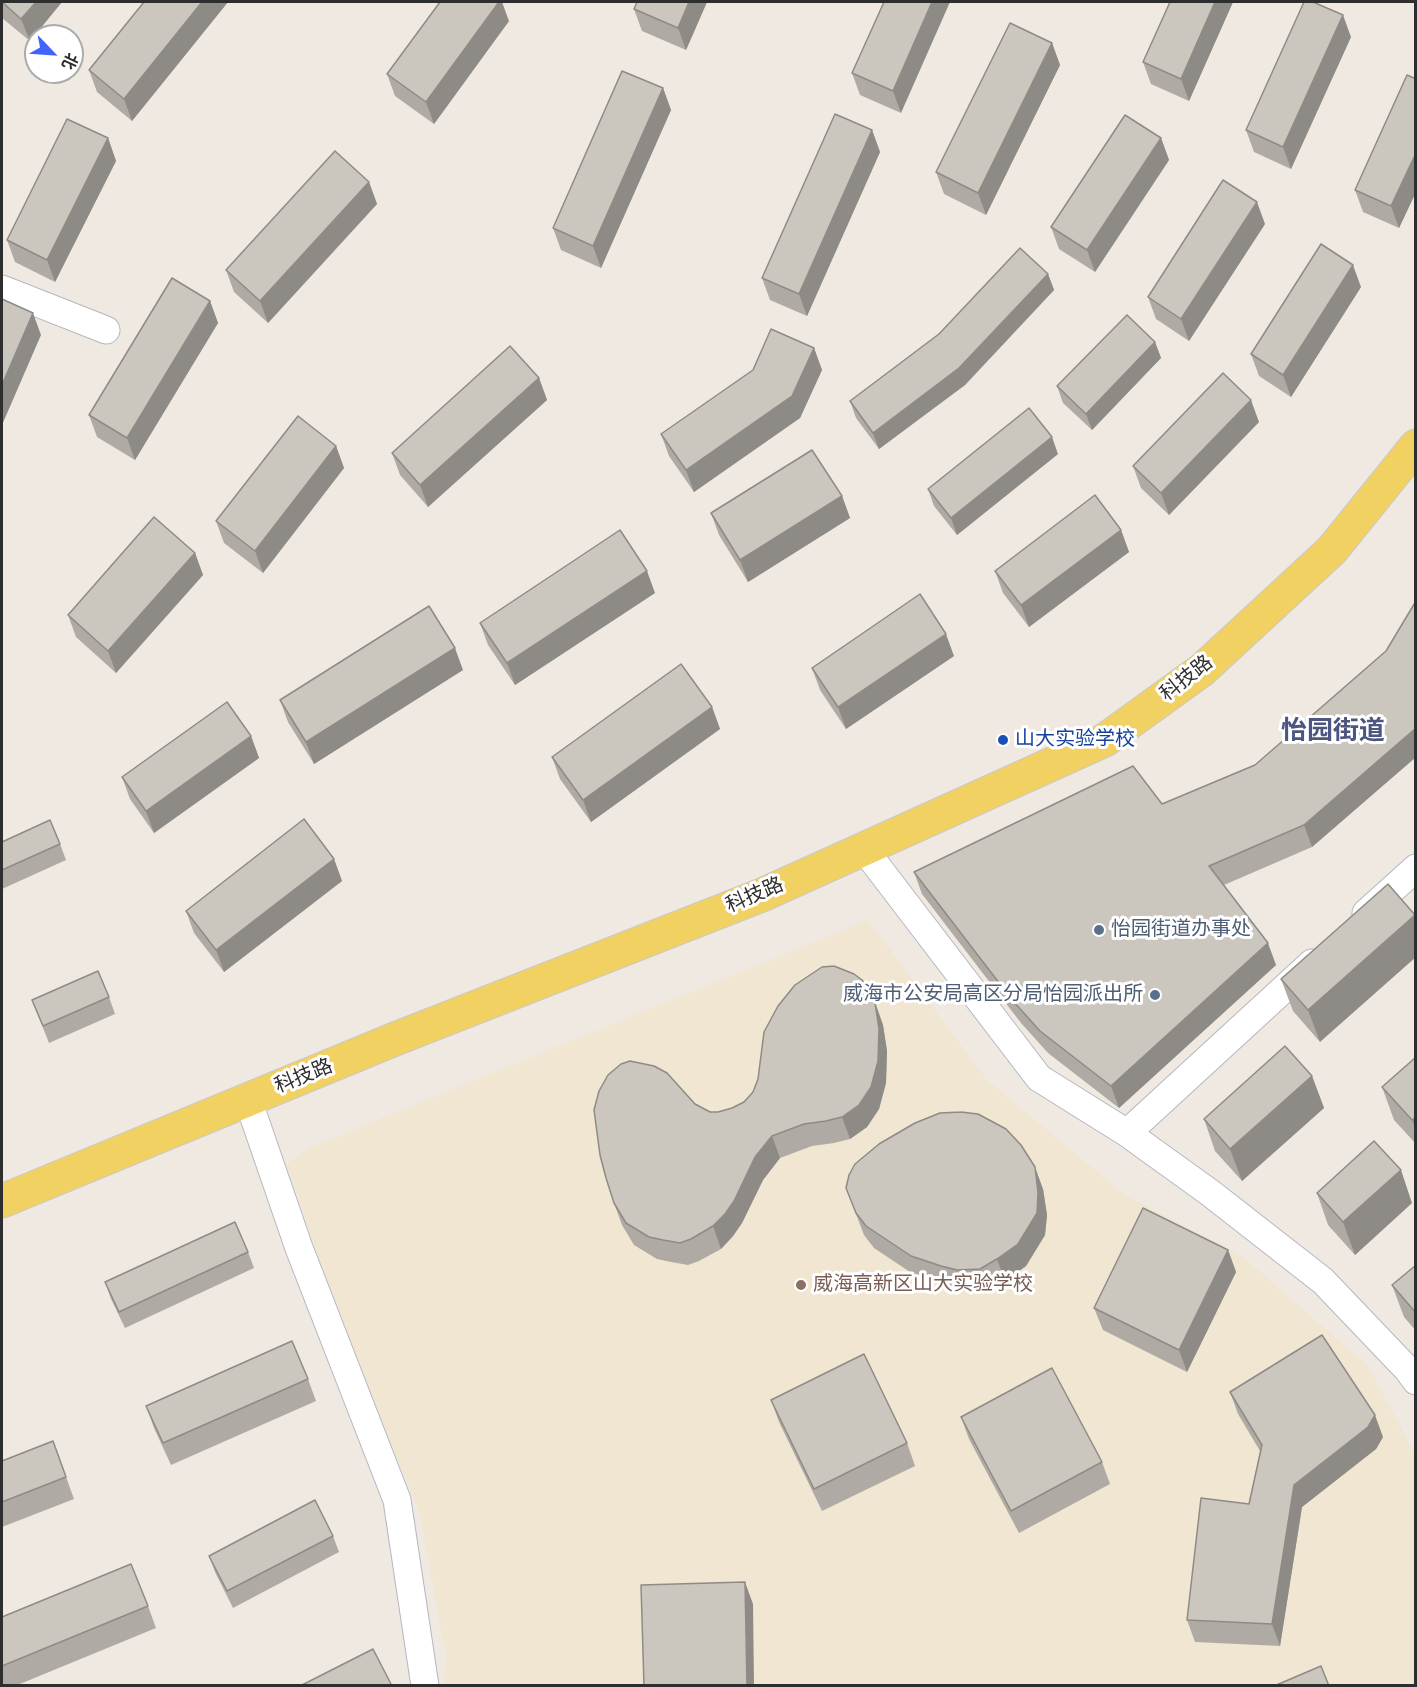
<!DOCTYPE html>
<html>
<head>
<meta charset="utf-8">
<style>
	body { margin:0 }
	#map { position:relative; width:1417px; height:1687px; overflow:hidden; background:#efe9e1; font-family:"Sofia Sans Condensed","Noto Sans SC",sans-serif }
	canvas { display:block }
	.frame { position:absolute; inset:0; border:3px solid #2e2e2e; pointer-events:none }
	.north { position:absolute; left:24px; top:24px; width:60px; height:60px; box-sizing:border-box; background:#fff; border:2px solid #ababab; border-radius:50%; rotate:115deg; font-size:16px; font-weight:700; line-height:24px; text-align:center; color:#2e2e2e }
	.north::after { content:''; display:block; margin:auto; width:21px; height:27px; background:#4264fb; clip-path:polygon(50% 0,100% 100%,50% 72%,0 100%) }
</style>
</head>
<body>
<div id="map">
<canvas width="1417" height="1687"></canvas>
<div class="frame"></div>
<div class="north">北</div>
</div>
<script>
const ctx = document.querySelector('canvas').getContext('2d');
ctx.lineJoin = 'round';
function fill(path, color) {
  ctx.fillStyle = color;
  ctx.fill(path, 'evenodd');
}
function toPath(rows) {
  const path = new Path2D();
  for (const r of rows) {
    path.moveTo(r[0], r[1]);
    for (let i = 2; i < r.length; i += 2) path.lineTo(r[i], r[i + 1]);
  }
  return path;
}
function strokePath(path, color, width, dash) {
  ctx.strokeStyle = color;
  ctx.lineWidth = width;
  ctx.lineCap = dash ? 'butt' : 'round';
  ctx.setLineDash(dash || []);
  ctx.stroke(path);
}
function drawText(font, color, halo, rows, align = 'center') {
  ctx.font = font + ' "Sofia Sans Condensed","Noto Sans SC",sans-serif';
  ctx.lineWidth = 6;
  ctx.setLineDash([]);
  ctx.textBaseline = 'middle';
  ctx.strokeStyle = halo;
  ctx.fillStyle = color;
  for (const [text, x, y, turn = 0] of rows) {
    ctx.save();
    ctx.translate(x, y);
    ctx.rotate((+turn || 0) * Math.PI / 180);
    ctx.textAlign = isNaN(turn) ? turn : align;
    if (halo) ctx.strokeText(text, 0, 0);
    ctx.fillText(text, 0, 0);
    ctx.restore();
  }
}
fill(toPath([
	[868,920,987,1080,1125,1195,1241,1255,1369,1367,1415,1454,1415,1685,444,1685,446,1658,420,1514,338,1315,287,1164,309,1148]
]), '#f0e6d1');
const minor = toPath([
	[2,289,106,330],
	[864,849,1039,1078,1127,1133,1209,1192,1323,1281,1408,1370,1416,1381],
	[1366,913,1416,868],
	[248,1100,299,1248,397,1500,425,1686],
	[1127,1133,1312,963]
]);
const major = toPath([
	[2,1201,395,1039,762,895,1105,740,1202,670,1332,550,1416,446]
]);
strokePath(minor, '#b4b7c1', 29);
strokePath(major, '#c9c9c9', 35);
strokePath(minor, '#fff', 27);
strokePath(major, '#f2d163', 33);
fill(toPath([
	[2,2,62,2,30,41,2,18],
	[144,2,228,2,132,121,97,92,89,70],
	[637,2,707,2,686,50,642,31,634,9],
	[884,2,901,113,860,95,852,73],
	[1170,2,1233,2,1189,101,1151,84,1143,62],
	[509,21,434,124,395,96,387,74],
	[1351,37,1291,169,1254,152,1246,130],
	[1052,43,1060,65,986,215,944,194,936,172],
	[1416,79,1416,192,1399,228,1363,212,1355,190],
	[663,88,671,110,601,268,561,250,553,228],
	[872,130,880,152,807,316,770,300,762,278],
	[108,138,116,161,55,282,15,262,7,240],
	[1161,138,1169,160,1095,272,1059,249,1051,227],
	[369,182,377,204,268,323,234,292,226,270],
	[1265,224,1189,341,1156,319,1148,297],
	[1048,274,1054,290,965,385,879,449,856,418,850,401],
	[1361,287,1291,397,1259,376,1251,354],
	[210,301,218,323,135,460,97,437,89,415],
	[1155,342,1161,358,1092,430,1063,403,1057,386],
	[814,348,822,370,800,418,694,492,669,456,661,434],
	[539,378,547,400,428,507,400,475,392,453],
	[1259,422,1169,515,1141,488,1133,466],
	[336,446,344,468,263,573,224,543,216,521],
	[1058,454,957,535,934,506,928,489],
	[842,496,850,518,748,582,719,535,711,513],
	[1121,530,1129,552,1029,627,1003,593,995,571],
	[195,553,203,575,116,673,76,637,68,615],
	[655,593,515,685,488,645,480,623],
	[1416,601,1416,757,1312,847,1224,885,1276,965,1119,1108,1048,1053,1021,1023,922,894,914,872,1162,804,1255,765,1386,651],
	[954,656,846,729,820,690,812,668],
	[463,670,314,764,288,722,280,700],
	[712,707,720,729,591,822,560,779,552,757],
	[251,736,259,758,154,833,130,799,122,777],
	[2,842,60,844,66,860,2,889],
	[334,859,342,881,224,972,194,933,186,911],
	[1388,884,1320,1042,1293,1011,1281,979],
	[872,993,883,1025,887,1051,886,1083,879,1109,867,1127,850,1139,834,1143,812,1146,780,1158,763,1180,742,1223,733,1236,721,1249,699,1261,688,1265,671,1262,657,1259,634,1245,622,1225,614,1203,695,1104,710,1112,718,1112,732,1108,744,1102],
	[109,997,115,1014,49,1043,32,1000],
	[1416,1057,1416,1144,1394,1120,1382,1087],
	[1312,1076,1324,1108,1242,1181,1215,1151,1204,1119],
	[846,1188,1043,1189,1047,1215,1045,1235,1026,1266,1005,1281,988,1291,965,1292,949,1288,919,1278,874,1248,864,1235],
	[1317,1193,1412,1203,1355,1255,1328,1225],
	[1228,1250,1236,1272,1187,1372,1103,1330,1094,1308],
	[248,1252,254,1268,125,1328,111,1299,105,1282],
	[1416,1265,1416,1331,1404,1317,1392,1285],
	[308,1379,316,1401,171,1465,154,1428,146,1406],
	[1230,1392,1383,1437,1376,1449,1302,1507,1280,1646,1195,1642,1187,1620,1249,1504,1260,1451,1238,1414],
	[771,1400,907,1443,915,1466,822,1511,779,1422],
	[961,1417,1102,1462,1110,1484,1019,1533,969,1439],
	[53,1441,74,1499,2,1527,2,1461],
	[333,1536,339,1552,233,1608,215,1572,209,1556],
	[148,1606,156,1628,15,1686,4,1686,2,1679,2,1617]
]), '#afaba4');
fill(toPath([
	[36,2,62,2,30,41,21,19],
	[202,2,228,2,132,121,124,99],
	[499,2,502,2,509,21,434,124,426,102],
	[689,2,707,2,686,50,678,28],
	[932,2,950,2,901,113,893,91],
	[1215,2,1233,2,1189,101,1181,79],
	[1343,15,1351,37,1291,169,1283,147],
	[1052,43,1060,65,986,215,978,193],
	[663,88,671,110,601,268,593,246],
	[872,130,880,152,807,316,799,294],
	[108,138,116,161,55,282,47,260],
	[1161,138,1169,160,1095,272,1087,250],
	[1416,153,1416,192,1399,228,1391,206],
	[369,182,377,204,268,323,260,301],
	[1257,202,1265,224,1189,341,1181,319],
	[1353,265,1361,287,1291,397,1283,375],
	[1048,274,1054,290,965,385,879,449,873,433],
	[210,301,218,323,135,460,127,438],
	[33,313,41,335,2,425,2,385],
	[1155,342,1161,358,1092,430,1086,414],
	[814,348,822,370,800,418,694,492,686,470],
	[539,378,547,400,428,507,420,485],
	[1251,400,1259,422,1169,515,1161,493],
	[1052,437,1058,454,957,535,951,518],
	[336,446,344,468,263,573,255,551],
	[842,496,850,518,748,582,740,560],
	[1121,530,1129,552,1029,627,1021,605],
	[195,553,203,575,116,673,108,651],
	[647,571,655,593,515,685,507,663],
	[946,634,954,656,846,729,838,707],
	[455,648,463,670,314,764,306,742],
	[712,707,720,729,591,822,583,800],
	[1416,728,1416,757,1312,847,1304,825],
	[251,736,259,758,154,833,146,811],
	[334,859,342,881,224,972,216,950],
	[1415,915,1416,957,1320,1042,1308,1010],
	[1268,943,1276,965,1119,1108,1111,1086],
	[875,1003,883,1025,887,1051,886,1083,879,1109,867,1127,850,1139,842,1117],
	[1312,1076,1324,1108,1242,1181,1230,1149],
	[1416,1117,1416,1130,1412,1120],
	[772,1136,780,1158,763,1180,742,1223,733,1236,721,1249,713,1226,755,1157],
	[1035,1167,1043,1189,1047,1215,1045,1235,1026,1266,1005,1281,997,1259],
	[1401,1170,1412,1203,1355,1255,1343,1222],
	[1228,1250,1236,1272,1187,1372,1179,1350],
	[1375,1415,1383,1437,1376,1449,1302,1507,1280,1646,1272,1624,1294,1485],
	[745,1582,753,1604,754,1686,747,1686]
]), '#8e8b86');
const building = toPath([
	[2,2,36,2,21,19,2,2],
	[144,2,202,2,124,99,89,70,144,2],
	[440,2,499,2,426,102,387,74,440,2],
	[637,2,689,2,678,28,634,9,637,2],
	[884,2,932,2,893,91,852,73,884,2],
	[1170,2,1215,2,1181,79,1143,62,1170,2],
	[1304,2,1313,2,1343,15,1283,147,1246,130,1304,2],
	[1010,23,1052,43,978,193,936,172,1010,23],
	[622,71,663,88,593,246,553,228,622,71],
	[1407,75,1416,79,1416,153,1391,206,1355,190,1407,75],
	[835,114,872,130,799,294,762,278,835,114],
	[1125,115,1161,138,1087,250,1051,227,1125,115],
	[67,119,108,138,47,260,7,240,67,119],
	[335,151,369,182,260,301,226,270,335,151],
	[1223,180,1257,202,1181,319,1148,297,1223,180],
	[1321,244,1353,265,1283,375,1251,354,1321,244],
	[1020,248,1048,274,959,368,873,433,850,401,939,334,1020,248],
	[172,278,210,301,127,438,89,415,172,278],
	[2,299,33,313,2,385,2,299],
	[1127,315,1155,342,1086,414,1057,386,1127,315],
	[771,329,814,348,792,396,686,470,661,434,753,370,771,329],
	[510,346,539,378,420,485,392,453,510,346],
	[1223,373,1251,400,1161,493,1133,466,1223,373],
	[1029,408,1052,437,951,518,928,489,1029,408],
	[298,416,336,446,255,551,216,521,298,416],
	[812,450,842,496,740,560,711,513,812,450],
	[1095,495,1121,530,1021,605,995,571,1095,495],
	[154,517,195,553,108,651,68,615,154,517],
	[620,530,647,571,507,663,480,623,620,530],
	[920,594,946,634,838,707,812,668,920,594],
	[1416,601,1416,728,1304,825,1209,866,1268,943,1111,1086,1040,1031,1013,1001,914,872,1133,766,1162,804,1255,765,1386,651,1416,601],
	[429,606,455,648,306,742,280,700,429,606],
	[681,664,712,707,583,800,552,757,681,664],
	[227,702,251,736,146,811,122,777,227,702],
	[304,819,334,859,216,950,186,911,304,819],
	[50,820,60,844,2,870,2,842,50,820],
	[1388,884,1415,915,1308,1010,1281,979,1388,884],
	[834,966,854,974,862,980,872,993,875,1003,879,1029,878,1061,871,1087,859,1105,842,1117,826,1121,804,1124,772,1136,755,1157,734,1201,725,1214,713,1226,691,1239,680,1243,663,1240,649,1237,626,1223,614,1203,606,1178,600,1155,594,1110,599,1091,608,1075,621,1064,630,1061,654,1066,667,1073,695,1104,710,1112,718,1112,732,1108,744,1102,753,1092,758,1079,764,1032,778,1006,795,985,822,967,834,966],
	[98,971,109,997,43,1026,32,1000,98,971],
	[1285,1046,1312,1076,1230,1149,1204,1119,1285,1046],
	[1416,1057,1416,1117,1412,1120,1382,1087,1416,1057],
	[961,1112,978,1114,1006,1129,1021,1145,1035,1167,1038,1193,1037,1213,1018,1244,997,1259,980,1269,957,1270,941,1266,911,1256,866,1226,856,1213,846,1188,849,1175,855,1164,879,1144,915,1123,940,1113,961,1112],
	[1374,1141,1401,1170,1343,1222,1317,1193,1374,1141],
	[1143,1208,1228,1250,1179,1350,1094,1308,1143,1208],
	[235,1222,248,1252,119,1312,105,1282,235,1222],
	[1416,1265,1416,1313,1392,1285,1416,1265],
	[1322,1335,1375,1415,1368,1427,1294,1485,1272,1624,1187,1620,1201,1498,1249,1504,1262,1445,1230,1392,1322,1335],
	[292,1341,308,1379,163,1443,146,1406,292,1341],
	[864,1354,907,1443,814,1489,771,1400,864,1354],
	[1052,1368,1102,1462,1011,1511,961,1417,1052,1368],
	[53,1441,66,1477,2,1502,2,1461,53,1441],
	[315,1500,333,1536,227,1591,209,1556,315,1500],
	[131,1564,148,1606,2,1666,2,1617,131,1564],
	[745,1582,747,1686,644,1686,641,1585,745,1582],
	[373,1649,391,1684,388,1686,300,1686,373,1649],
	[1321,1666,1329,1686,1274,1686,1321,1666]
]);
fill(building, '#cbc7bf');
strokePath(building, '#8e8b86', 1.5);
for (const [x, y, r, color] of [
	[1003,740,6,"#1a4fb4"],
	[1099,930,6,"#5c6f8a"],
	[1155,995,6,"#5c6f8a"],
	[801,1285,6,"#8d6e63"]
]) {
  const dot = new Path2D();
  dot.arc(x, y, r, 0, 2 * Math.PI);
  ctx.fillStyle = color;
  ctx.fill(dot);
  strokePath(dot, '#fff', 2);
}
drawText('20px', '#2e2e2e', '#fff', [
	["科技路",1187,679,-38],
	["科技路",755,896,-23],
	["科技路",304,1077,-22]
]);
drawText('20px', '#164399', '#fff', [
	["山大实验学校",1015,740]
], 'left');
drawText('20px', '#4e5e75', '#fff', [
	["怡园街道办事处",1111,930],
	["威海市公安局高区分局怡园派出所",1143,995,"right"]
], 'left');
drawText('20px', '#785e54', '#fff', [
	["威海高新区山大实验学校",813,1285]
], 'left');
drawText('bold 26px', '#4d5680', '#fff', [
	["怡园街道",1333,732]
]);
</script>
</body>
</html>
